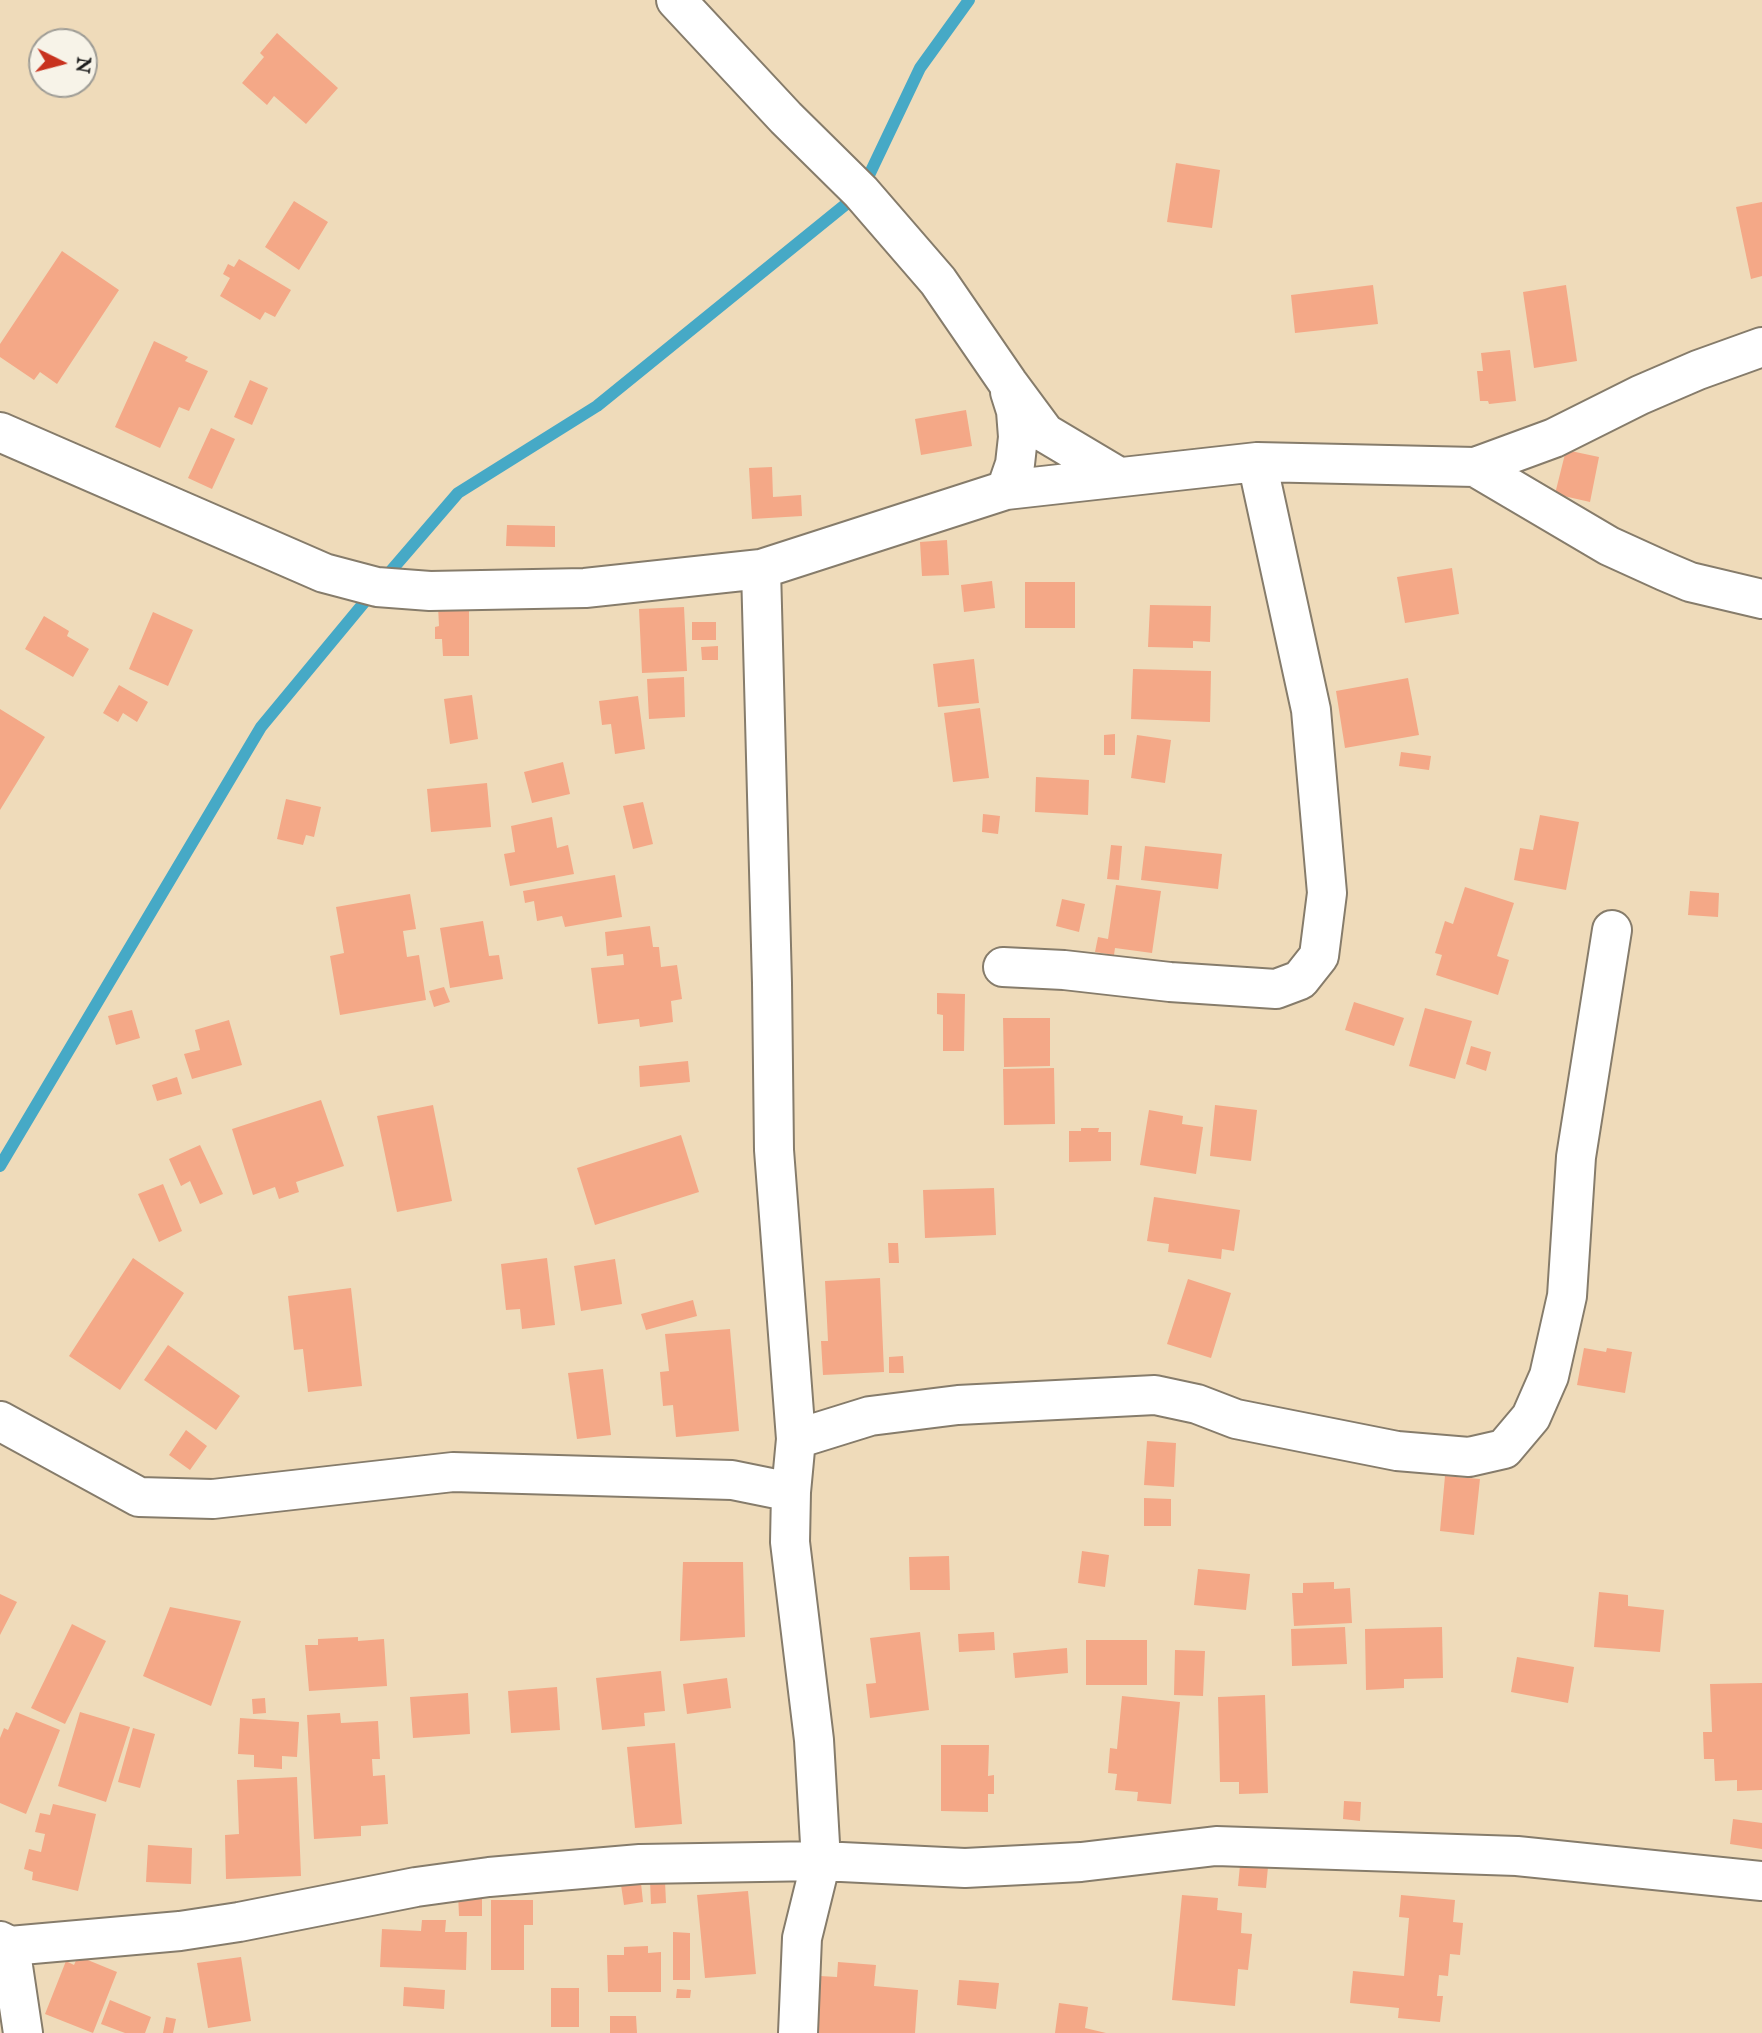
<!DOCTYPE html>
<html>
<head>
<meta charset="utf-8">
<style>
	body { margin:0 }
	#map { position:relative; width:1762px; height:2033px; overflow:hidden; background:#efdbba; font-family:"IM FELL English",serif }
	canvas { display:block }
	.north { position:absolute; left:28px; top:28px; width:70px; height:70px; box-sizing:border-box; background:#f7f3e8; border:2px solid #9f9d96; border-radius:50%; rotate:96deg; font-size:19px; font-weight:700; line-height:28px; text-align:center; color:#1c1c1c }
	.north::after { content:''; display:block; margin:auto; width:24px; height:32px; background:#c8321e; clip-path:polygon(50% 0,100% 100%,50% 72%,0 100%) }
</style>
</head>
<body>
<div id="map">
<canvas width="1762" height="2033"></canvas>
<div class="north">N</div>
</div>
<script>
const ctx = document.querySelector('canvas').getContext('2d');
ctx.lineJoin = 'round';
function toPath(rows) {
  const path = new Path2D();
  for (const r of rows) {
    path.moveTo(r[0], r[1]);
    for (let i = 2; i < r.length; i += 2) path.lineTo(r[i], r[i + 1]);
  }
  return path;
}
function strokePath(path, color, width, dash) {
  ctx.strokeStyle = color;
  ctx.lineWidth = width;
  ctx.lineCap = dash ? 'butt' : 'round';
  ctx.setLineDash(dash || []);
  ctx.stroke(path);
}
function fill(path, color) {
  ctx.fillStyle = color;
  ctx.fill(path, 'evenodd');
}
strokePath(toPath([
	[0,1166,261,727,377,587,458,493,597,406,861,192,920,68,969,0]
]), '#46a9c6', 12);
fill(toPath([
	[277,33,338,88,306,124,274,96,267,105,242,83,264,57,260,53],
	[1176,163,1220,170,1212,228,1167,222],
	[294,201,328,222,299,270,265,247],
	[1762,202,1762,276,1751,279,1736,207],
	[62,251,119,290,57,384,40,372,34,380,0,357,0,344],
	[239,259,291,290,275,317,265,312,260,320,220,296,230,278,223,274,228,264,234,267],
	[1373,285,1378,324,1295,333,1291,295],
	[1566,285,1577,361,1534,368,1523,292],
	[154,341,188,357,185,361,208,371,189,411,179,407,160,448,115,427],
	[1510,350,1516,401,1489,404,1488,401,1480,401,1477,371,1483,371,1481,353],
	[250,380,268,388,252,425,234,417],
	[966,410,972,446,921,455,915,419],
	[211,428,235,439,212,489,188,478],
	[1566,450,1599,457,1590,502,1555,494],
	[772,467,773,497,801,495,802,516,752,519,749,468],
	[507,525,555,526,555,547,506,546],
	[947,540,949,575,922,576,920,542],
	[1452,568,1459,614,1405,623,1397,577],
	[992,581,995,608,964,612,961,585],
	[1025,582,1075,582,1075,628,1025,628],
	[469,605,469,656,443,656,442,639,435,639,435,627,439,626,438,606],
	[1150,605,1211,606,1210,642,1193,641,1193,648,1148,647],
	[684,607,687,671,642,673,639,609],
	[153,612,193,630,168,686,129,669],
	[44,616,69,631,67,636,89,649,73,677,25,649],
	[692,622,716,622,716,640,692,640],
	[718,646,718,660,702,660,701,647],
	[974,659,979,703,938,707,933,664],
	[1133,669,1211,671,1210,722,1131,719],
	[684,677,685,717,649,719,647,679],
	[1408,678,1419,735,1345,748,1336,691],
	[119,685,148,702,137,722,123,713,118,722,103,713],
	[472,695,478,739,450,744,444,699],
	[638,696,645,749,615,754,611,724,602,725,599,701],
	[980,708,989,778,953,782,944,713],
	[0,709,45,737,0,810],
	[1115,734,1115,755,1104,755,1104,735],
	[1137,735,1171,740,1165,783,1131,778],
	[1401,752,1431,756,1429,770,1399,766],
	[563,762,570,794,532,803,524,772],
	[1036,777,1089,780,1088,815,1035,812],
	[487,783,491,827,431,832,427,789],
	[286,799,321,807,314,837,306,835,303,845,277,839],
	[643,802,653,844,633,849,623,806],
	[983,814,1000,816,998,834,982,832],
	[1540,815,1579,822,1566,890,1514,880,1520,848,1533,850],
	[552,817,557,848,568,845,574,874,510,886,504,854,515,852,511,826],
	[1111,845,1122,846,1119,880,1107,879],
	[1145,846,1222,854,1218,889,1141,880],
	[615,875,622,917,565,927,562,916,537,921,534,901,525,903,523,891],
	[1116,885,1161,891,1152,953,1115,948,1114,955,1095,952,1098,937,1108,939],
	[1465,887,1514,903,1497,956,1509,960,1498,995,1436,975,1442,955,1435,953,1445,921,1453,924],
	[1690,891,1719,893,1718,917,1688,915],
	[410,894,416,929,403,931,407,957,419,955,426,1000,340,1015,330,956,344,953,336,907],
	[1062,899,1085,904,1079,932,1056,926],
	[483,921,489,956,499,955,503,979,450,988,440,928],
	[650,926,653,947,659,947,661,967,677,965,682,999,671,1001,673,1022,640,1027,639,1019,598,1024,591,968,624,965,623,954,607,956,605,932],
	[444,987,450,1002,434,1007,429,991],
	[937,993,965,994,964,1051,943,1051,943,1015,937,1014],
	[1354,1002,1404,1018,1394,1046,1345,1030],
	[1425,1008,1472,1021,1455,1079,1409,1066],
	[132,1010,140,1038,116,1045,108,1016],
	[1003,1018,1050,1018,1050,1066,1004,1067],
	[229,1020,242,1065,192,1079,184,1054,200,1050,195,1030],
	[1471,1046,1491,1052,1486,1071,1466,1064],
	[688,1061,690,1082,640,1087,639,1066],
	[1054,1068,1055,1124,1004,1125,1003,1069],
	[177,1077,182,1094,157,1101,152,1085],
	[321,1100,344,1166,296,1182,299,1192,279,1199,275,1187,253,1195,232,1129],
	[433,1105,452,1201,397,1212,377,1116],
	[1215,1105,1257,1110,1251,1161,1210,1156],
	[1149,1110,1183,1116,1182,1124,1203,1127,1196,1174,1140,1165],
	[1081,1128,1099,1128,1098,1132,1111,1132,1111,1161,1069,1162,1069,1131,1081,1131],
	[681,1135,699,1192,595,1225,577,1168],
	[200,1145,223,1194,200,1204,190,1181,181,1186,169,1159],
	[163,1184,182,1231,159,1242,138,1194],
	[994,1188,996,1235,925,1238,923,1190],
	[1154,1197,1240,1210,1234,1251,1222,1249,1221,1259,1168,1252,1169,1244,1147,1241],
	[888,1243,898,1243,899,1263,889,1263],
	[133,1258,184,1293,120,1390,69,1356],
	[547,1258,555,1325,522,1329,520,1309,506,1310,501,1264],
	[615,1259,622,1304,581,1311,574,1266],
	[880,1278,884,1372,823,1375,821,1341,828,1341,825,1281],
	[1188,1279,1231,1293,1211,1358,1167,1344],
	[351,1288,362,1386,308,1392,303,1349,294,1350,288,1296],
	[693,1300,697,1316,646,1330,641,1314],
	[730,1329,739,1431,676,1437,673,1405,663,1406,660,1372,669,1371,665,1334],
	[168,1345,240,1396,216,1430,144,1380],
	[1584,1348,1606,1352,1607,1348,1632,1352,1625,1393,1577,1385],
	[903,1356,904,1373,889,1373,889,1357],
	[603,1369,611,1435,577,1439,568,1373],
	[186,1430,207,1446,190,1470,169,1455],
	[1147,1441,1176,1443,1174,1487,1144,1485],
	[1445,1476,1480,1479,1474,1535,1440,1531],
	[1144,1498,1171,1499,1171,1526,1144,1526],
	[1082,1551,1109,1555,1105,1587,1078,1583],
	[949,1556,950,1590,910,1590,909,1557],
	[683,1562,743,1562,745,1637,680,1641],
	[1198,1569,1250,1574,1246,1610,1194,1605],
	[1334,1582,1334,1589,1350,1588,1352,1623,1294,1626,1292,1593,1303,1593,1303,1583],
	[1599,1592,1628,1595,1628,1606,1664,1610,1660,1652,1594,1647],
	[0,1594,17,1602,0,1635],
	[170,1607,241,1621,211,1706,143,1676],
	[72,1624,106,1641,65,1724,31,1708],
	[1345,1627,1347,1664,1292,1666,1291,1629],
	[1442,1627,1443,1678,1404,1679,1404,1688,1366,1690,1365,1629],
	[920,1632,929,1710,870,1718,866,1684,876,1683,870,1638],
	[994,1632,995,1650,959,1652,958,1634],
	[358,1637,358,1641,384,1639,387,1686,309,1691,305,1645,318,1645,318,1639],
	[1086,1640,1147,1640,1147,1685,1086,1685],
	[1067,1648,1068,1673,1015,1678,1013,1653],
	[1175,1650,1205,1651,1203,1696,1174,1695],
	[1517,1657,1574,1667,1568,1703,1511,1692],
	[661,1671,665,1711,644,1713,645,1726,602,1730,596,1678],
	[727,1678,731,1708,687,1714,683,1684],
	[1762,1683,1762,1790,1737,1791,1737,1780,1715,1781,1714,1759,1704,1759,1703,1732,1712,1732,1710,1684],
	[557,1687,560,1730,511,1733,508,1691],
	[468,1693,470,1734,413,1738,410,1697],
	[1265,1695,1268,1793,1239,1794,1239,1782,1220,1782,1218,1697],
	[1122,1696,1180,1702,1171,1804,1137,1801,1138,1792,1115,1790,1117,1774,1108,1773,1110,1748,1117,1749],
	[265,1698,266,1713,253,1714,252,1699],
	[16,1712,60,1730,26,1814,0,1803,0,1738,4,1728,8,1730],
	[80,1712,130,1727,106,1802,58,1786],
	[340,1713,341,1723,378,1721,380,1759,372,1759,373,1776,385,1775,388,1824,361,1826,361,1836,314,1839,307,1715],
	[240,1718,299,1722,297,1757,282,1756,282,1769,254,1767,254,1755,238,1754],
	[133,1728,155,1734,140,1788,118,1782],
	[675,1743,682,1824,635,1828,627,1747],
	[941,1745,989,1745,988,1776,994,1775,994,1794,988,1794,988,1812,941,1811],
	[297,1777,301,1876,226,1879,225,1835,239,1834,237,1780],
	[1344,1801,1361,1802,1360,1821,1343,1819],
	[53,1804,96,1814,78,1891,32,1880,33,1872,24,1869,29,1849,41,1852,45,1834,35,1832,40,1813,50,1815],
	[1733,1819,1762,1823,1762,1849,1730,1844],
	[148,1845,192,1848,191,1884,146,1882],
	[1240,1865,1268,1867,1266,1888,1238,1886],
	[650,1881,665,1881,666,1903,651,1904],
	[641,1883,643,1902,624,1905,621,1885],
	[748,1891,756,1974,705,1978,697,1895],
	[458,1893,482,1893,482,1916,459,1916],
	[1182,1895,1218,1898,1217,1910,1242,1913,1241,1933,1252,1934,1248,1970,1238,1969,1235,2006,1172,2000],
	[1401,1895,1455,1900,1453,1922,1463,1923,1460,1955,1450,1954,1448,1976,1439,1975,1437,1996,1443,1996,1440,2022,1398,2018,1399,2008,1350,2003,1353,1971,1404,1976,1409,1918,1399,1917],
	[491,1900,533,1900,533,1925,524,1925,524,1970,491,1970],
	[422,1920,446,1920,445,1932,467,1932,466,1970,380,1967,382,1929,421,1931],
	[673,1932,690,1933,690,1980,673,1980],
	[648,1946,648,1953,661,1952,661,1992,608,1992,607,1955,624,1955,624,1947],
	[78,1956,117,1972,93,2033,45,2014,66,1961,74,1965],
	[241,1957,251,2021,208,2028,197,1963],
	[838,1962,876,1965,874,1986,918,1990,915,2033,815,2033,820,1976,837,1977],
	[959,1980,999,1983,996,2009,957,2005],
	[404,1987,445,1990,444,2009,403,2006],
	[551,1988,579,1988,579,2027,551,2027],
	[677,1989,691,1990,690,1998,676,1998],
	[110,2000,151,2017,145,2033,125,2033,101,2024],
	[1059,2003,1088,2007,1085,2028,1106,2033,1055,2033],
	[610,2016,636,2016,637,2033,610,2033],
	[166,2017,176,2019,173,2033,163,2033]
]), '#f4a887');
const minor = toPath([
	[676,0,786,118,861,192,938,281,1008,383,1045,433,1119,477],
	[0,432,324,573,377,587,430,591,585,588,761,569,1006,490,1257,462,1475,467,1554,438,1640,395,1698,370,1762,347],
	[1475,467,1609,546,1664,571,1690,582,1762,599],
	[1006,490,1015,464,1018,437,1016,411,1010,392],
	[761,569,772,983,774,1150,796,1439,791,1492,790,1542,814,1740,821,1861,802,1938,798,2033],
	[1003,967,1064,970,1170,982,1276,989,1300,980,1319,956,1327,893,1311,710,1257,462],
	[0,1421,139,1497,213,1499,453,1472,732,1480,791,1492],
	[796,1439,870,1416,958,1405,1155,1395,1197,1404,1236,1419,1397,1451,1469,1457,1504,1449,1531,1417,1549,1376,1567,1296,1576,1157,1612,930],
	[0,1941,10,1946,180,1931,239,1922,416,1887,489,1877,640,1864,821,1861,965,1868,1081,1862,1216,1846,1517,1856,1762,1881],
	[10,1946,23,2033]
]);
strokePath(minor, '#867c6b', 42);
strokePath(minor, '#fff', 38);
</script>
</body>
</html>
